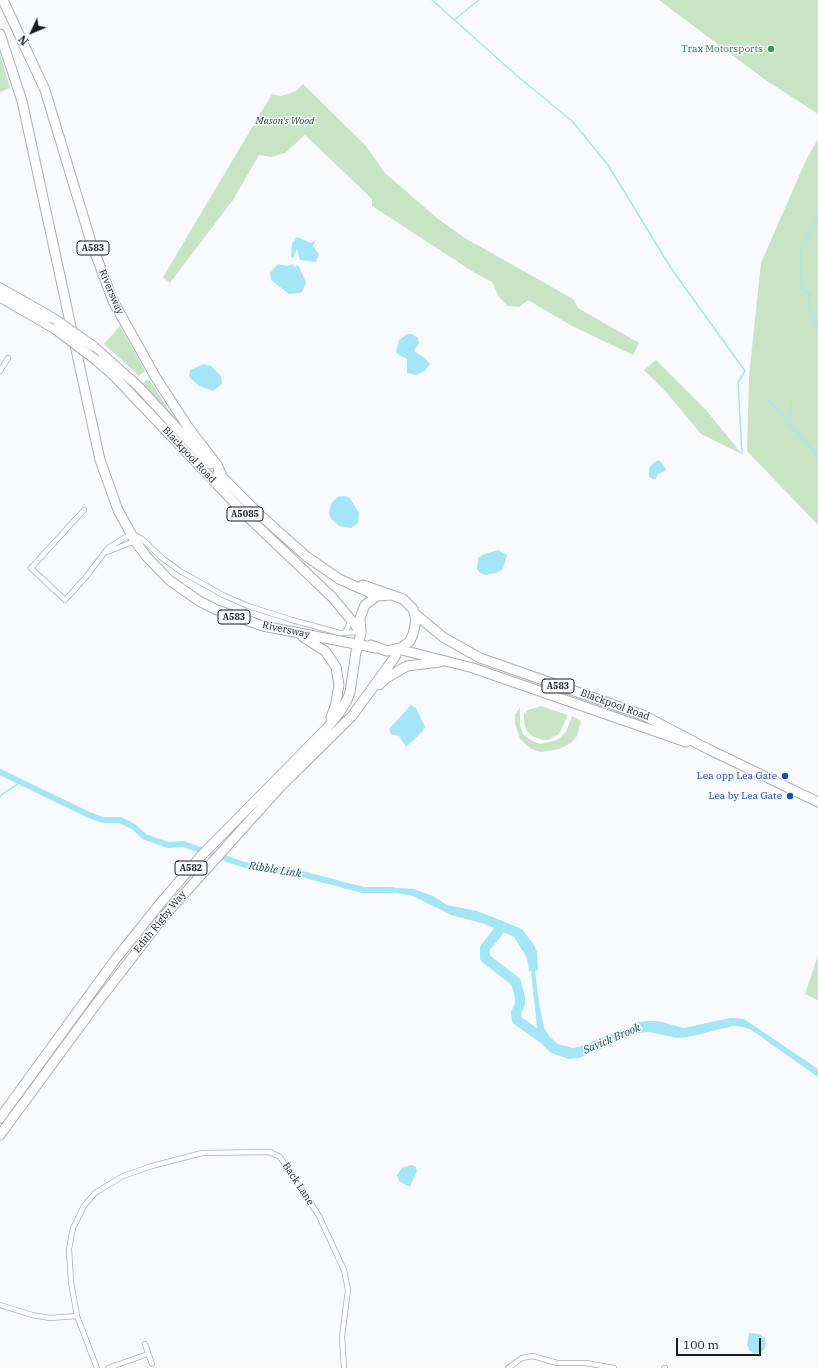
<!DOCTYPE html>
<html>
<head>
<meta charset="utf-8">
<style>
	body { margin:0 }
	#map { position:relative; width:818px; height:1368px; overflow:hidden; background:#f9faff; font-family:"IBM Plex Serif",serif }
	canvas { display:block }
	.north { position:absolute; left:12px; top:12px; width:40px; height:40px; -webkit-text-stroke:3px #f9faff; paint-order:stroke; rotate:226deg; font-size:11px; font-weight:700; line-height:16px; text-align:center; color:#1c1d20 }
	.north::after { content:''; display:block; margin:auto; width:14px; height:18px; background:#1c1d20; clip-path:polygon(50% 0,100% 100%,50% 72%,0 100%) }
	.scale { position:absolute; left:676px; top:1338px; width:85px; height:18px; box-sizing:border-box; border:2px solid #1c1d20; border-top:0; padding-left:5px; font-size:12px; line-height:14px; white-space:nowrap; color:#1c1d20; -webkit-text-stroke:3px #f9faff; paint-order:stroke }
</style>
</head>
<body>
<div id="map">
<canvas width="818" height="1368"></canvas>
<div class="north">N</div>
<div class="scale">100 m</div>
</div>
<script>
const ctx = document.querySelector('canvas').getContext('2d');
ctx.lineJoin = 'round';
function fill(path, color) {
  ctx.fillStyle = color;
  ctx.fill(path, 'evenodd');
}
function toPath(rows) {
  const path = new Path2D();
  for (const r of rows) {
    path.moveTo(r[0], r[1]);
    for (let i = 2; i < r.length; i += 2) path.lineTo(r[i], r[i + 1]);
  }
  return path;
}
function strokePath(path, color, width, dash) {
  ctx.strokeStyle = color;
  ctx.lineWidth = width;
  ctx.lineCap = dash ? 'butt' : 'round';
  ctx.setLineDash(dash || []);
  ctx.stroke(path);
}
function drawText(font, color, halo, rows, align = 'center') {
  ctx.font = font + ' "IBM Plex Serif",serif';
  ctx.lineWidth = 3;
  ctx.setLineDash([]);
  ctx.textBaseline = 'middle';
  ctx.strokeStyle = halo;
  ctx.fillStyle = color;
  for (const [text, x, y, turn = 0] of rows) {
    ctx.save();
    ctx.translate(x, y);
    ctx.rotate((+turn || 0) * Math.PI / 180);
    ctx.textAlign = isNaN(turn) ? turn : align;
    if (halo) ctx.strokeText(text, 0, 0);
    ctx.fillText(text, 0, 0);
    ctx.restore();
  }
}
fill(toPath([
	[659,0,818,0,818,114,764,79],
	[0,55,10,88,0,92],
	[303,84,365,145,385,173,437,218,465,238,573,299,578,308,639,343,633,355,572,326,528,300,519,307,508,306,499,297,492,282,475,273,372,206,372,199,305,135,285,153,272,157,259,155,233,200,170,283,163,277,272,94,281,96,296,91],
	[818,139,818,525,747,451,749,376,761,263,806,160],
	[120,326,145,371,139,376,104,344],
	[656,360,706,410,742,454,701,434,666,392,644,370],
	[146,380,150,381,177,423,142,385],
	[541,706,568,715,559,734,548,740,542,740,532,736,526,730,524,722,524,714,528,710],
	[520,707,520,725,523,734,529,739,540,744,557,740,566,732,572,716,581,721,577,736,571,743,559,749,541,752,531,749,520,739,515,723,515,715],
	[818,955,818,1000,805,994]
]), '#c8e4c5');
fill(toPath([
	[297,237,311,243,316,240,313,246,319,254,316,262,300,260,297,249,293,258,291,257,292,243],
	[278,264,288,266,292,264,295,267,298,265,306,282,304,288,301,293,289,294,271,280,270,273],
	[407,334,412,334,418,338,419,343,414,351,425,358,430,364,425,371,416,375,407,373,407,359,399,355,396,352,399,340],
	[203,364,211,366,221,376,222,384,213,391,199,386,189,377,190,370],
	[658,460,661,462,666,469,665,471,658,474,655,480,649,477,649,469,652,464],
	[345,496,350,498,359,513,358,523,351,528,339,526,331,519,329,513,331,504,334,500,338,497],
	[498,550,507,555,503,569,496,573,486,575,480,573,477,569,478,558,482,555],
	[411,705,416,708,425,727,422,732,406,747,399,736,391,734,389,729],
	[384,887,414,889,433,896,447,905,477,911,522,929,534,945,537,952,538,970,535,971,538,996,544,1028,550,1037,558,1044,573,1048,581,1046,600,1038,629,1028,638,1022,648,1021,658,1021,684,1028,730,1018,744,1019,818,1069,818,1077,750,1029,743,1027,733,1026,688,1037,677,1038,649,1032,638,1033,579,1058,569,1059,551,1053,542,1044,537,1028,531,971,529,971,527,958,514,937,485,924,451,915,413,896,384,891],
	[411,1165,416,1167,417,1171,410,1187,399,1181,397,1175,402,1168],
	[749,1333,760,1334,765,1339,766,1345,763,1351,755,1354,749,1350,747,1345]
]), '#a5e6f6');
strokePath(toPath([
	[432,0,515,74,573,122,608,165,671,268,745,371,738,383,742,454],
	[454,20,479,0],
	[818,216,801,250,802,290,810,293,809,307,818,329],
	[769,401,818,456],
	[788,419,792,404],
	[0,798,1,795,21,782]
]), '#a5e6f6', 1.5);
strokePath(toPath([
	[0,772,89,815,103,820,120,820,134,827,145,837,168,845,183,844,245,865,290,871,363,890,392,890]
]), '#a5e6f6', 6);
strokePath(toPath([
	[500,925,498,932,485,948,485,958,516,982,520,998,520,1004,516,1013,517,1020,548,1042]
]), '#a5e6f6', 10);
const street = toPath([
	[0,371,8,358],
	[84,510,31,568,65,600,86,577,108,548,124,538,134,535,142,539,162,558,180,571,223,595,248,606,292,620,340,633,361,632],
	[107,552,135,541],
	[345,633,351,620],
	[0,1305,32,1315,50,1318,77,1316],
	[145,1344,152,1364],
	[97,1368,77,1316,71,1282,69,1249,73,1228,84,1206,95,1193,123,1176,152,1166,202,1153,270,1152,280,1157,319,1216,344,1270,348,1290,342,1337,344,1368],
	[108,1368,148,1354],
	[508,1368,522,1358,533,1356,557,1363,586,1363,614,1368],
	[664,1368,665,1368]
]);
const highway = toPath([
	[3,0,45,90,91,242,113,301,156,378,188,427,217,465,222,476],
	[0,34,22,101,100,460,118,510,135,541,146,556,169,580,199,601,217,610,263,626,376,648],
	[0,288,53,318],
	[0,297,55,329],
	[93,346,138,386,210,464],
	[96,360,114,376,250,519,332,597,361,632],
	[218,473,260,515,306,556,339,579,377,596],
	[363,585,403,599,413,609,416,620,413,634,410,641,401,648,387,651,371,645],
	[414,613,443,637,480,658,643,715,708,749,818,802],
	[361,632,360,618,365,605,377,596,392,595],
	[303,637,325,651,336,667,339,685,335,707,331,717],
	[398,649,473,668,686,742],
	[379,685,388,677,407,666,440,662],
	[0,1118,115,960,163,900,201,856,327,728,340,712,347,700,350,692,356,652,361,633],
	[0,1135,94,1007,165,915,281,786,352,716,395,657,398,649]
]);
strokePath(street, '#acafb9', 6);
strokePath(highway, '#acafb9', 11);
strokePath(street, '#fff', 4.5);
strokePath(highway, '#fff', 9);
const highwayBridge = toPath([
	[53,318,93,346],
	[55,329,96,360]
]);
strokePath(highwayBridge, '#acafb9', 11, []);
strokePath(highwayBridge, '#fff', 9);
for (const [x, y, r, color] of [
	[771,49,4,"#2e9e5b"],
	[785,776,4,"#1a4fb4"],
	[790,796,4,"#1a4fb4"]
]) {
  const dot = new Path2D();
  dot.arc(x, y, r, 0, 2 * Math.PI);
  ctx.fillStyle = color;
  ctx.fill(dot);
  strokePath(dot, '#f9faff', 1.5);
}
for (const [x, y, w] of [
	[93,248,32],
	[245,514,36],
	[234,617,32],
	[558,686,32],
	[191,868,32]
]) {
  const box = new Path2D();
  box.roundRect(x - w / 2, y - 7, w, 14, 3);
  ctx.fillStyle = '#f9faff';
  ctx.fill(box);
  strokePath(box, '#1c1d20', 1);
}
drawText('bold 9px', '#1c1d20', null, [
	["A583",93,248],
	["A5085",245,514],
	["A583",234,617],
	["A583",558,686],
	["A582",191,868]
]);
drawText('10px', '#27864d', '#f9faff', [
	["Trax Motorsports",763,49]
], 'right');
drawText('italic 10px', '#1e501b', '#f9faff', [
	["Mason's Wood",285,121]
]);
drawText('10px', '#1c1d20', '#f9faff', [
	["Riversway",111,292,67],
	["Blackpool Road",189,455,47],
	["Riversway",286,630,12],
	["Blackpool Road",615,705,20],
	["Edith Rigby Way",160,922,-51],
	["Back Lane",298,1184,57]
]);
drawText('10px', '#164399', '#f9faff', [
	["Lea opp Lea Gate",777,776],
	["Lea by Lea Gate",782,796]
], 'right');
drawText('italic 11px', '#154c58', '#f9faff', [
	["Ribble Link",275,870,9],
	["Savick Brook",612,1039,-23]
]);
</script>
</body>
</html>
